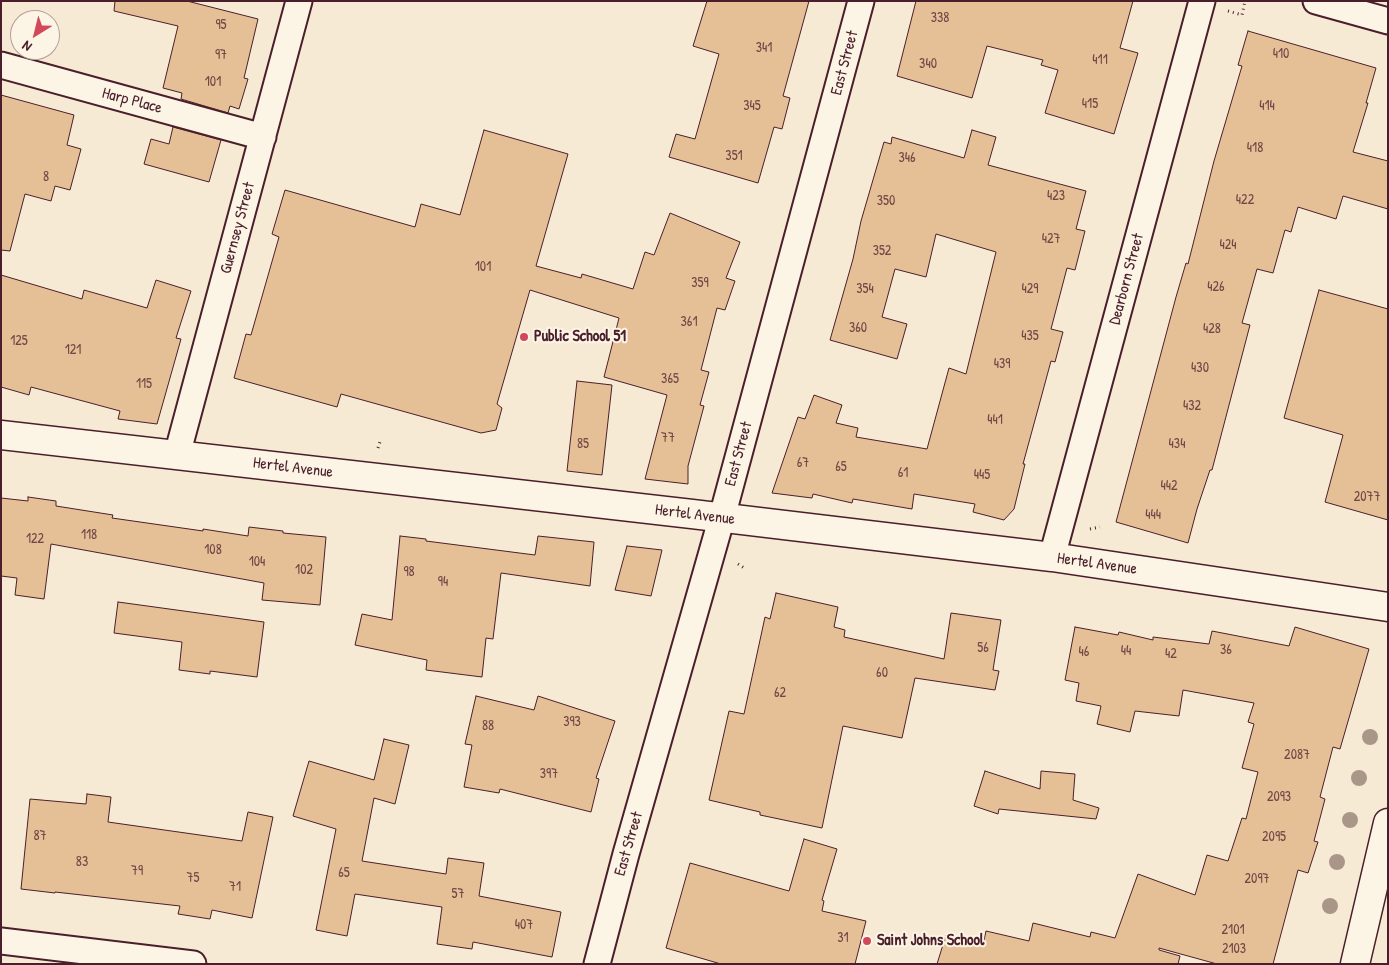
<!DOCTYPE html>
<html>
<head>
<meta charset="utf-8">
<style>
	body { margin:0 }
	#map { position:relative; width:1389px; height:965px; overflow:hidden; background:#f7ead5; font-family:"Patrick Hand",sans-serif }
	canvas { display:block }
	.frame { position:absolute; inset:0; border:2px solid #4a1f2b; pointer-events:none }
	.north { position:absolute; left:10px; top:10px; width:50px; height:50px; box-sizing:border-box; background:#fcf5e5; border:1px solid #b59f9b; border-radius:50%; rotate:216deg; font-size:14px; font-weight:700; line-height:20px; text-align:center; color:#4a1f2b }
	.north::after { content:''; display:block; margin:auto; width:18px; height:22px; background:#d1495b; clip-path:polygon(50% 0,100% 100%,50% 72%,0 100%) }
</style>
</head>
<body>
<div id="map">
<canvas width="1389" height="965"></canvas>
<div class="frame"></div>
<div class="north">N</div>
</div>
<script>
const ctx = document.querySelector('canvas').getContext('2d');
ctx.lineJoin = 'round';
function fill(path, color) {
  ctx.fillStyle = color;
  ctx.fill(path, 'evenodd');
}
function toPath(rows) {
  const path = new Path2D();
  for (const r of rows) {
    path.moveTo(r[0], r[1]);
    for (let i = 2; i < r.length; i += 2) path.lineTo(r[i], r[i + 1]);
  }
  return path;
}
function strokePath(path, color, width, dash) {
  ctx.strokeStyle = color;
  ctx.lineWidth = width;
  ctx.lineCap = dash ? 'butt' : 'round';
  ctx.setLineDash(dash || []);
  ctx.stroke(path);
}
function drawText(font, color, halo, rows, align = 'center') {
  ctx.font = font + ' "Patrick Hand",sans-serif';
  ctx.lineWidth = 4;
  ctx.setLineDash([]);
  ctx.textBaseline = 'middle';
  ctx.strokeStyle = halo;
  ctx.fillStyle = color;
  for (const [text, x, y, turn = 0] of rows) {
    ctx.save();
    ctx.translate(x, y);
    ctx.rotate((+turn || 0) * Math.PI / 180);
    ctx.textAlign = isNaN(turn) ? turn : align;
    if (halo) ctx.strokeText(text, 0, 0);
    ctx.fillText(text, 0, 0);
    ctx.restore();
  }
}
const building = toPath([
	[115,1,187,1,258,19,244,78,248,79,239,109,230,106,228,113,181,99,182,93,163,88,178,26,114,11,115,1],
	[707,1,809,1,783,96,790,98,782,129,774,127,758,183,669,157,676,134,695,139,719,54,693,46,707,1],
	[916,1,1133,1,1120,48,1138,53,1114,134,1045,113,1058,70,1041,65,1043,60,987,46,972,98,897,76,916,1],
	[1248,31,1376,68,1366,103,1368,103,1353,152,1388,161,1388,209,1343,196,1336,219,1298,207,1291,232,1285,230,1273,273,1257,269,1242,323,1250,325,1212,470,1210,470,1197,509,1188,543,1116,522,1176,297,1186,263,1188,264,1214,161,1242,66,1238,65,1248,31],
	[1,95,74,115,67,145,81,149,70,190,55,186,51,201,25,194,10,251,1,250,1,95],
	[173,127,221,140,209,182,144,164,151,139,169,144,173,127],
	[484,130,568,154,536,266,581,278,582,274,633,289,645,252,654,255,670,213,740,242,726,278,735,281,725,310,717,308,701,370,709,372,700,405,704,406,688,466,688,484,645,479,667,395,604,377,619,318,530,290,497,404,502,408,496,430,481,433,341,394,337,407,234,378,246,334,251,335,279,237,272,234,285,190,415,227,421,204,460,215,484,130],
	[972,130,996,137,988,165,1086,191,1076,229,1085,231,1075,270,1067,268,1051,329,1063,332,1055,362,1051,361,1041,398,1023,464,1025,464,1014,509,1004,520,973,512,975,504,914,494,912,509,853,499,852,503,813,494,812,498,772,493,798,417,805,419,814,395,842,405,836,423,858,428,856,437,927,449,949,368,966,374,996,252,936,234,926,277,895,269,882,317,907,324,897,359,830,340,853,259,861,221,884,142,891,144,892,137,964,158,972,130],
	[1,275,82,299,84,290,147,308,156,280,191,291,176,338,181,339,157,424,118,419,120,411,31,387,29,395,1,387,1,275],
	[1319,290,1388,309,1388,520,1325,502,1343,435,1284,418,1319,290],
	[577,381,612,385,602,475,567,471,577,381],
	[28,497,56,501,56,506,113,515,112,518,203,531,203,529,248,536,249,527,283,531,283,533,326,537,320,605,262,600,264,583,51,544,44,599,15,595,17,578,1,576,1,498,28,501,28,497],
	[400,536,426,539,426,541,535,555,538,536,594,542,590,586,501,573,493,639,486,638,482,677,426,670,427,660,355,645,362,614,392,620,400,536],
	[627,546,662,550,651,596,615,590,627,546],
	[776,593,838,607,834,627,845,630,844,637,944,659,951,613,1001,620,993,670,999,671,995,690,915,678,902,738,843,726,822,828,760,815,760,812,709,800,729,711,744,714,765,617,770,619,776,593],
	[118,602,264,622,257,677,210,671,210,674,179,670,182,642,114,633,118,602],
	[1075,627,1118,635,1119,632,1153,640,1153,637,1209,644,1212,631,1289,646,1295,627,1369,649,1340,749,1333,747,1320,797,1325,799,1314,841,1318,842,1308,873,1298,870,1273,964,1217,964,1159,948,1159,950,1180,956,1178,964,937,964,946,935,983,945,986,931,1029,941,1033,923,1090,937,1091,932,1115,938,1138,874,1195,895,1207,855,1228,861,1242,818,1246,819,1258,772,1242,768,1254,724,1248,722,1254,703,1183,690,1179,716,1135,711,1130,732,1097,724,1101,706,1076,701,1079,683,1065,680,1075,627],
	[476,696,534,710,538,696,615,721,596,778,599,779,591,812,500,789,499,793,464,787,472,745,465,744,476,696],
	[384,739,409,745,395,804,374,798,362,861,446,874,448,858,484,863,479,896,561,912,552,957,473,942,472,949,437,944,442,907,355,894,347,936,316,930,336,829,293,816,309,761,374,780,384,739],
	[985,771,1040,789,1041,771,1075,774,1073,800,1099,808,1096,819,999,809,998,814,974,806,985,771],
	[87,794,111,797,108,822,242,841,248,812,273,817,252,918,212,910,210,919,178,914,180,906,55,892,55,893,21,889,30,799,86,804,87,794],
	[804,839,837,849,822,900,824,901,822,911,866,921,855,964,721,964,666,948,690,863,789,891,804,839]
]);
fill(building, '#e5bf96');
strokePath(building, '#4a1f2b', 1);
const street = toPath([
	[1316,1,1388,21],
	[1,65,263,137],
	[177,455,299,1],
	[1052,557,1202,1],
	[1,941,193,964],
	[597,964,626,854,722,517,861,1]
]);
const secondary = toPath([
	[1,435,692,514,1052,557,1388,607],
	[1355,964,1388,823]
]);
strokePath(street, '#4a1f2b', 29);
strokePath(secondary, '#4a1f2b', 31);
strokePath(toPath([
	[1228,11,1242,15,1245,1],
	[378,448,381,439],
	[1090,529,1100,527],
	[738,564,746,569]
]), '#4a1f2b', 3, [1, 4]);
strokePath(street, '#fcf5e5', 25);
strokePath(secondary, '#fcf5e5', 28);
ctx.fillStyle = '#a99688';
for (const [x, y] of [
	[1370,737],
	[1359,778],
	[1350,820],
	[1337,862],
	[1330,906]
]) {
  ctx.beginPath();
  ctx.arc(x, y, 8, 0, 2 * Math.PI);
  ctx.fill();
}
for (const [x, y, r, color] of [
	[524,337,5,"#d1495b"],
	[867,941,5,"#d1495b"]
]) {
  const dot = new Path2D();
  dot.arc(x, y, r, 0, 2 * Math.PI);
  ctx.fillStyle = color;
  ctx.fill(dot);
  strokePath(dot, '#fcf5e5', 2);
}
drawText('14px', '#714746', null, [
	["338",940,18],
	["95",221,25],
	["341",764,48],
	["410",1281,54],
	["97",221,55],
	["411",1100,60],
	["340",928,64],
	["101",213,82],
	["415",1090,104],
	["345",752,106],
	["414",1267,106],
	["418",1255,148],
	["351",734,156],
	["346",907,158],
	["8",46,177],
	["423",1056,196],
	["422",1245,200],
	["350",886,201],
	["427",1051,239],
	["424",1228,245],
	["352",882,251],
	["101",483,267],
	["359",700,283],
	["426",1216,287],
	["354",865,289],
	["429",1030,289],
	["361",689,322],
	["360",858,328],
	["428",1212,329],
	["435",1030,336],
	["125",19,341],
	["121",73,350],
	["439",1002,364],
	["430",1200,368],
	["365",670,379],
	["115",144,384],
	["432",1192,406],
	["441",995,420],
	["77",668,438],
	["85",583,444],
	["434",1177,444],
	["67",803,463],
	["65",841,467],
	["61",903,473],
	["445",982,475],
	["442",1169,486],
	["2077",1367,497],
	["444",1153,515],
	["118",89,535],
	["122",35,539],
	["108",213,550],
	["104",257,562],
	["102",304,570],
	["98",409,572],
	["94",443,582],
	["56",983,648],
	["36",1226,650],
	["44",1126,651],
	["46",1084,652],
	["42",1171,654],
	["60",882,673],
	["62",780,693],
	["393",572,722],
	["88",488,726],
	["2087",1297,755],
	["397",549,774],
	["2093",1279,797],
	["87",40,836],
	["2095",1274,837],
	["83",82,862],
	["79",137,871],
	["65",344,873],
	["75",193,878],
	["2097",1257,879],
	["71",235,887],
	["57",458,894],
	["407",524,925],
	["2101",1233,930],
	["31",843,938],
	["2103",1234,949]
]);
drawText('16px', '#4a1f2b', '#fcf5e5', [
	["East Street",845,63,-75],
	["Harp Place",132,101,15],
	["Guernsey Street",238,228,-75],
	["Dearborn Street",1127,279,-75],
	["East Street",739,454,-75],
	["Hertel Avenue",293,468,7],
	["Hertel Avenue",695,515,7],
	["Hertel Avenue",1097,564,8],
	["East Street",629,844,-74]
]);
drawText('bold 16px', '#4a1f2b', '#fcf5e5', [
	["Public School 51",534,337],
	["Saint Johns School",877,941]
], 'left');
</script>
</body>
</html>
